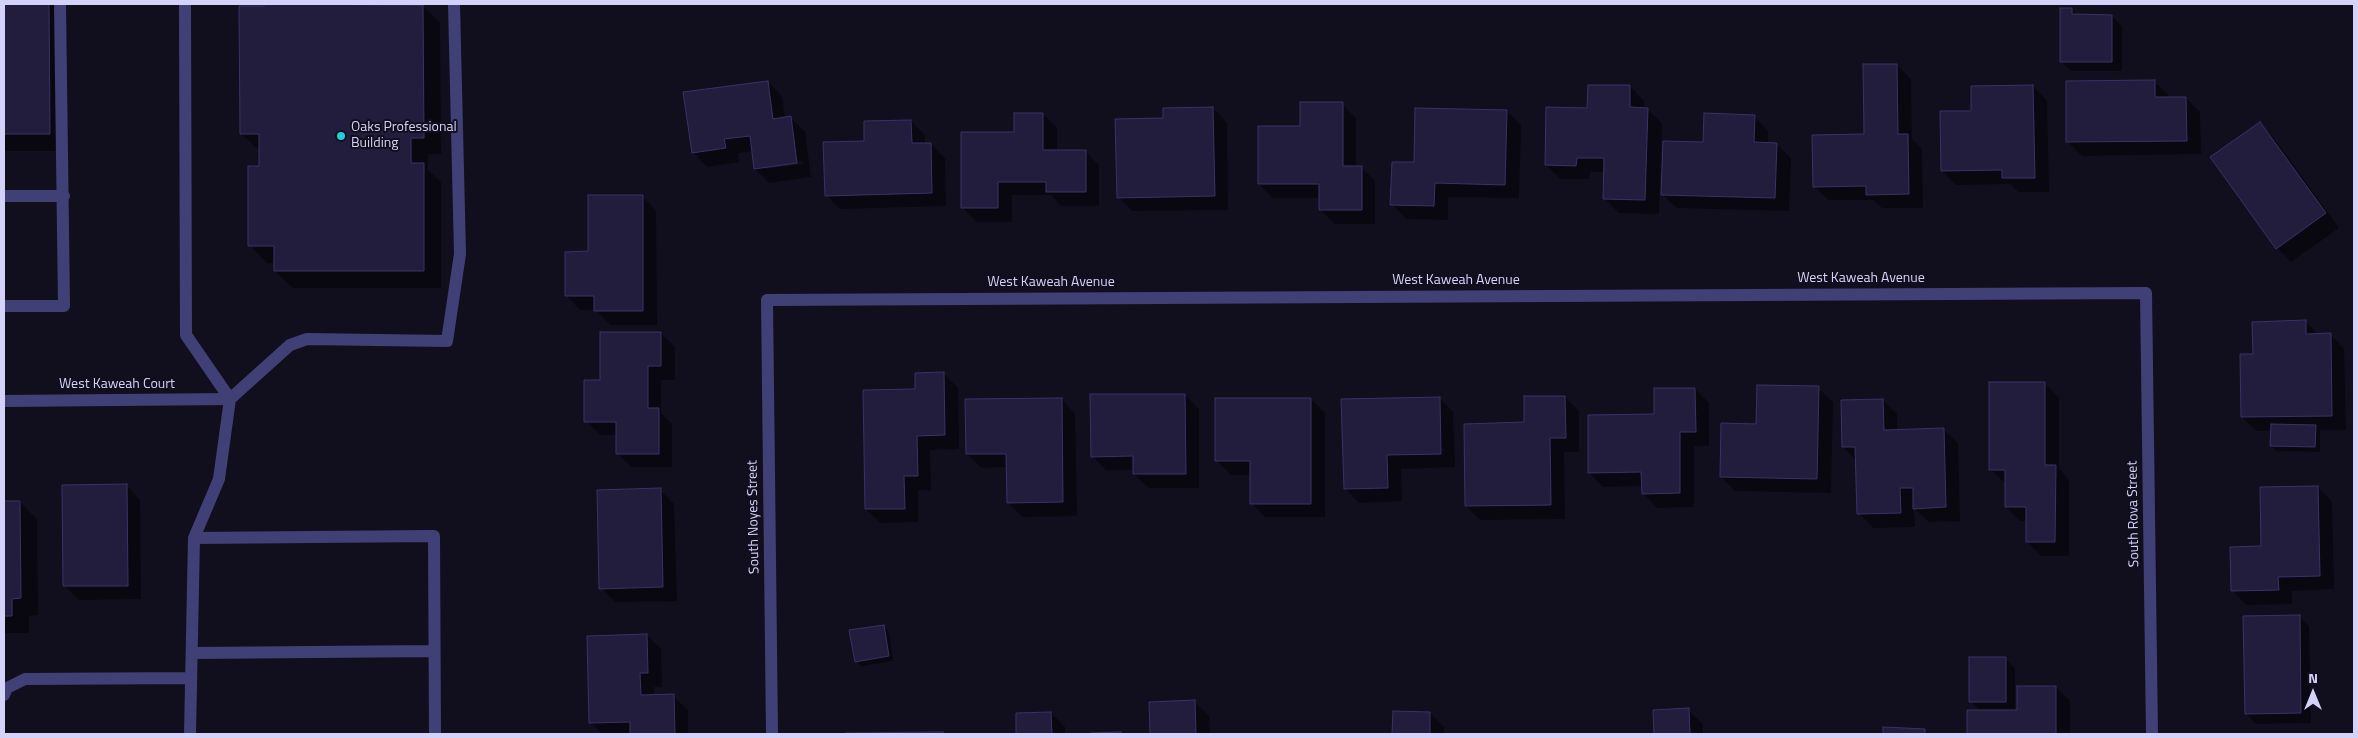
<!DOCTYPE html>
<html>
<head>
<meta charset="utf-8">
<style>
	body { margin:0 }
	#map { position:relative; width:2358px; height:738px; overflow:hidden; background:#110f1e; font-family:"Titillium Web",sans-serif }
	canvas { display:block }
	.frame { position:absolute; inset:0; border:5px solid #d5d2f9; pointer-events:none }
	.north { position:absolute; left:2288px; top:668px; width:50px; height:50px; -webkit-text-stroke:4px #110f1e; paint-order:stroke; rotate:0deg; font-size:14px; font-weight:700; line-height:20px; text-align:center; color:#d5d2f9 }
	.north::after { content:''; display:block; margin:auto; width:18px; height:22px; background:#d5d2f9; clip-path:polygon(50% 0,100% 100%,50% 72%,0 100%) }
</style>
</head>
<body>
<div id="map">
<canvas width="2358" height="738"></canvas>
<div class="frame"></div>
<div class="north">N</div>
</div>
<script>
const ctx = document.querySelector('canvas').getContext('2d');
ctx.lineJoin = 'round';
function fill(path, color) {
  ctx.fillStyle = color;
  ctx.fill(path, 'evenodd');
}
function toPath(rows) {
  const path = new Path2D();
  for (const r of rows) {
    path.moveTo(r[0], r[1]);
    for (let i = 2; i < r.length; i += 2) path.lineTo(r[i], r[i + 1]);
  }
  return path;
}
function strokePath(path, color, width, dash) {
  ctx.strokeStyle = color;
  ctx.lineWidth = width;
  ctx.lineCap = dash ? 'butt' : 'round';
  ctx.setLineDash(dash || []);
  ctx.stroke(path);
}
function drawText(font, color, halo, rows, align = 'center') {
  ctx.font = font + ' "Titillium Web",sans-serif';
  ctx.lineWidth = 4;
  ctx.setLineDash([]);
  ctx.textBaseline = 'middle';
  ctx.strokeStyle = halo;
  ctx.fillStyle = color;
  for (const [text, x, y, turn = 0] of rows) {
    ctx.save();
    ctx.translate(x, y);
    ctx.rotate((+turn || 0) * Math.PI / 180);
    ctx.textAlign = isNaN(turn) ? turn : align;
    if (halo) ctx.strokeText(text, 0, 0);
    ctx.fillText(text, 0, 0);
    ctx.restore();
  }
}
fill(toPath([
	[4,4,66,4,67,151,4,151],
	[265,4,423,6,440,23,441,154,428,154,428,170,441,182,441,288,293,288,275,271,275,263,267,263,250,245,260,168,260,151,241,134],
	[2072,9,2078,16,2112,16,2122,26,2122,71,2071,71,2061,61],
	[1897,65,1911,79,1912,139,1922,149,1923,208,1882,208,1873,200,1828,200,1814,186,1865,135],
	[768,82,782,96,785,118,791,118,805,132,811,177,769,183,755,169,753,151,738,153,739,162,707,167,693,152],
	[803,161,803,164,765,169,765,167],
	[2155,82,2169,96,2169,98,2186,98,2200,112,2201,154,2082,156,2067,141],
	[1630,86,1644,101,1644,109,1647,109,1662,123,1659,214,1619,213,1605,199,1605,172,1590,172,1590,179,1560,179,1546,165,1588,109],
	[2033,86,2047,101,2049,192,2018,192,2010,184,1956,185,1942,171],
	[1342,104,1356,118,1356,167,1361,167,1375,181,1375,224,1335,224,1320,210,1320,198,1273,198,1259,184,1302,127],
	[1213,108,1227,123,1228,210,1132,211,1118,197,1164,119],
	[1507,111,1521,126,1519,198,1448,197,1448,220,1406,219,1392,204,1415,163],
	[1043,114,1057,128,1057,151,1085,151,1099,165,1099,206,1061,206,1051,195,1012,195,1012,222,977,222,962,207,1015,133],
	[1754,116,1768,131,1768,144,1776,144,1791,158,1789,211,1677,208,1662,194,1704,143],
	[911,121,925,135,925,144,931,144,945,158,946,206,840,209,826,195,866,142],
	[2260,123,2274,138,2339,228,2291,262,2277,248],
	[642,196,656,210,657,325,610,325,596,310,580,310,566,295,590,253],
	[2306,322,2319,335,2330,334,2344,349,2346,430,2320,430,2320,452,2276,451,2272,446,2272,431,2256,431,2242,417,2254,355],
	[661,333,675,347,675,380,661,380,661,413,672,424,672,467,632,467,617,453,617,435,600,435,586,421,602,381],
	[944,374,958,388,959,449,930,450,931,490,918,490,918,522,880,523,866,509,916,390],
	[2045,383,2059,398,2059,469,2069,480,2069,556,2041,556,2027,542,2027,521,2020,521,2006,507,2006,484,1991,470],
	[1818,388,1833,402,1831,493,1735,491,1721,477,1757,425],
	[1695,389,1709,403,1709,446,1694,446,1694,507,1657,508,1643,493,1643,486,1603,487,1589,473,1655,416],
	[1185,395,1199,409,1199,488,1149,488,1134,474,1134,470,1106,470,1092,456],
	[1565,397,1579,411,1579,452,1564,452,1565,519,1480,520,1466,506,1526,424],
	[1439,398,1453,412,1455,467,1401,469,1402,501,1359,503,1345,488],
	[1061,399,1075,413,1077,516,1022,517,1008,503,1008,467,981,468,967,454],
	[1311,399,1325,413,1325,517,1265,517,1251,503,1251,475,1231,475,1217,461],
	[1883,400,1897,414,1897,431,1943,429,1958,443,1960,521,1929,522,1914,508,1915,527,1873,528,1859,513,1857,461,1843,447],
	[126,485,140,500,141,599,79,600,65,586],
	[2318,487,2332,501,2334,589,2292,591,2292,604,2246,605,2232,590,2262,548],
	[660,490,674,504,677,601,615,602,601,588],
	[4,502,20,502,37,519,38,615,29,616,29,633,4,633],
	[2299,616,2309,626,2311,723,2256,724,2246,714],
	[884,627,889,632,893,661,861,666,856,661],
	[647,635,661,649,662,687,654,687,654,696,673,696,688,710,688,734,602,734,591,722],
	[2005,658,2015,668,2015,711,2056,687,2070,701,2070,734,1968,734,1968,711,1980,711,1970,701],
	[1195,702,1209,716,1210,734,1151,734,1150,703],
	[1688,710,1703,724,1703,734,1656,734,1655,711],
	[1051,713,1065,727,1065,734,1018,734,1017,714],
	[1394,713,1430,713,1444,727,1444,734,1394,734],
	[1884,729,1925,730,1929,734,1884,734],
	[943,733,944,734,848,734]
]), '#0007');
const building = toPath([
	[4,4,49,4,50,134,4,134,4,4],
	[264,4,423,5,424,138,411,138,411,163,424,163,424,271,274,271,274,246,248,246,248,166,259,166,259,134,240,134,239,6,264,6,264,4],
	[2060,8,2072,8,2072,14,2112,15,2112,62,2060,62,2060,8],
	[1863,64,1897,64,1898,134,1908,134,1909,194,1866,195,1866,186,1813,187,1812,135,1864,134,1863,64],
	[2155,80,2155,97,2186,97,2187,141,2066,142,2066,81,2155,80],
	[768,81,773,119,791,116,797,163,754,169,750,136,724,139,726,148,692,153,683,92,768,81],
	[1588,85,1630,85,1630,107,1648,108,1645,200,1603,199,1604,158,1577,158,1576,166,1545,165,1546,107,1587,108,1588,85],
	[2033,85,2035,178,2002,178,2002,170,1941,171,1940,111,1971,111,1971,86,2033,85],
	[1300,102,1343,102,1343,166,1362,166,1362,210,1319,210,1319,184,1258,184,1258,126,1300,126,1300,102],
	[1213,107,1215,196,1117,198,1115,119,1163,118,1163,108,1213,107],
	[1415,108,1507,110,1505,185,1435,183,1434,206,1390,205,1392,162,1414,162,1415,108],
	[1014,113,1043,113,1043,150,1086,150,1086,192,1046,192,1046,182,998,182,998,208,961,208,961,132,1014,132,1014,113],
	[1704,113,1755,115,1754,142,1777,143,1775,198,1661,195,1663,141,1703,142,1704,113],
	[911,120,912,143,931,143,932,193,825,196,823,142,864,141,864,121,911,120],
	[2260,122,2326,213,2276,249,2210,157,2260,122],
	[588,195,643,195,643,311,594,311,594,296,565,296,565,252,588,251,588,195],
	[2306,320,2306,334,2331,333,2332,416,2241,417,2240,354,2253,354,2252,322,2306,320],
	[600,332,661,332,661,366,648,366,648,408,659,408,659,454,616,454,616,422,584,422,584,380,600,380,600,332],
	[944,372,945,435,917,436,918,476,904,476,905,509,865,509,863,390,915,389,915,373,944,372],
	[1989,382,2045,382,2045,465,2056,465,2055,542,2026,542,2026,507,2005,507,2005,470,1989,470,1989,382],
	[1757,385,1819,386,1817,479,1720,477,1721,423,1756,424,1757,385],
	[1654,388,1695,388,1696,432,1680,432,1680,493,1642,494,1641,472,1588,473,1588,415,1654,414,1654,388],
	[1090,394,1185,394,1186,474,1133,474,1133,456,1091,457,1090,394],
	[1524,396,1565,396,1566,438,1550,438,1551,505,1465,506,1464,424,1524,422,1524,396],
	[1440,397,1441,454,1387,455,1388,488,1344,489,1341,399,1440,397],
	[1062,398,1063,502,1007,503,1006,454,966,454,965,399,1062,398],
	[1215,398,1311,398,1311,504,1250,504,1250,461,1215,461,1215,398],
	[1883,399,1884,430,1944,428,1946,507,1913,509,1913,488,1900,488,1901,513,1857,514,1855,447,1842,447,1841,400,1883,399],
	[2271,424,2316,425,2315,447,2270,446,2271,424],
	[127,484,128,586,63,586,62,485,127,484],
	[2318,486,2320,576,2278,577,2279,590,2231,591,2230,547,2261,546,2260,487,2318,486],
	[661,488,663,587,599,589,597,490,661,488],
	[4,501,20,501,21,598,12,599,12,616,4,616,4,501],
	[2300,615,2301,713,2245,714,2243,616,2300,615],
	[884,625,889,656,855,662,849,630,884,625],
	[647,634,648,673,640,673,641,695,674,694,675,734,630,734,630,722,589,723,587,636,647,634],
	[1969,657,2006,657,2006,702,1969,702,1969,657],
	[2017,686,2056,686,2056,734,1967,734,1967,710,2017,710,2017,686],
	[1195,700,1196,734,1150,734,1149,702,1195,700],
	[1689,708,1690,734,1646,734,1654,734,1653,710,1689,708],
	[1393,711,1430,712,1430,734,1392,734,1393,711],
	[1051,712,1052,734,1016,734,1016,713,1051,712],
	[1883,727,1925,729,1925,734,1883,734,1883,727],
	[943,732,943,734,846,734,846,733,943,732],
	[1121,732,1121,734,1090,734,1090,733,1121,732]
]);
fill(building, '#221d3d');
strokePath(building, '#3a3266', 1);
strokePath(toPath([
	[185,4,186,335,230,399],
	[4,196,64,196],
	[4,306,64,306,60,4],
	[194,538,219,479,230,399,290,345,307,339,447,341,460,254,454,4],
	[193,653,434,651],
	[4,695,7,688,25,679,190,678],
	[190,734,194,538,434,536,435,734]
]), '#404077', 12);
strokePath(toPath([
	[4,401,230,399],
	[772,734,767,300,2146,293,2152,734]
]), '#404077', 12);
for (const [x, y, r, color] of [
	[341,136,5,"#1cd0db"]
]) {
  const dot = new Path2D();
  dot.arc(x, y, r, 0, 2 * Math.PI);
  ctx.fillStyle = color;
  ctx.fill(dot);
  strokePath(dot, '#110f1e', 2);
}
drawText('14px', '#d5d2f9', '#110f1e', [
	["Oaks Professional",351,128],
	["Building",351,144]
], 'left');
drawText('14px', '#d5d2f9', '#110f1e', [
	["West Kaweah Avenue",1861,279],
	["West Kaweah Avenue",1456,281],
	["West Kaweah Avenue",1051,283],
	["West Kaweah Court",117,385],
	["South Rova Street",2134,514,-91],
	["South Noyes Street",754,517,-91]
]);
</script>
</body>
</html>
